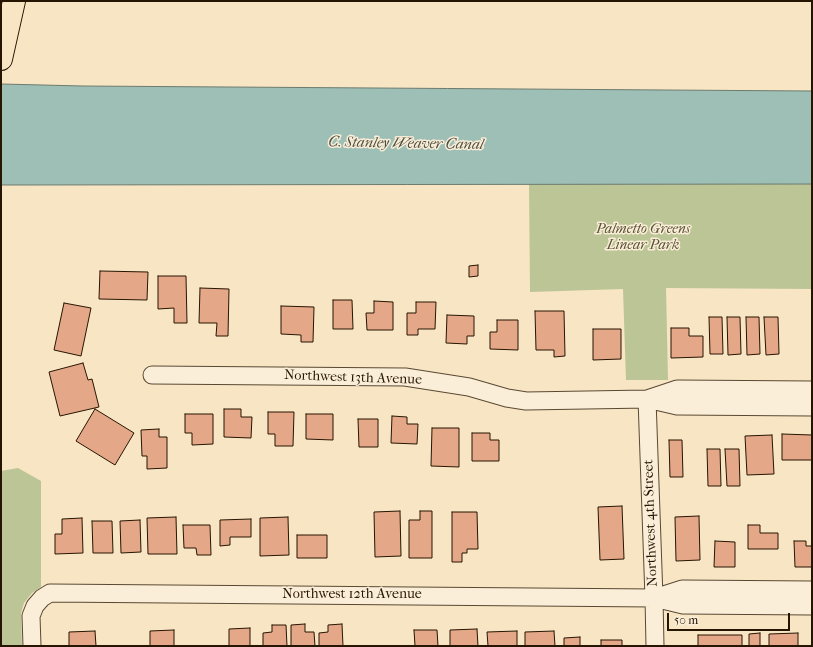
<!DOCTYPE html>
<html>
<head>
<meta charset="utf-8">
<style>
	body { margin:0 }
	#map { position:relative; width:813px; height:647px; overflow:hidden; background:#f8e5c4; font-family:"IM FELL French Canon",serif }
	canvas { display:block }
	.frame { position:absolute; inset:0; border:2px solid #261501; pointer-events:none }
	.scale { position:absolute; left:667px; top:613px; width:123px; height:18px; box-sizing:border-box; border:2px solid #261501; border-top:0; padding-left:5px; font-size:12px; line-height:14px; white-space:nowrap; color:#261501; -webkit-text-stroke:3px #faeed9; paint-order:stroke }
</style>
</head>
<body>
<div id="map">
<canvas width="813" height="647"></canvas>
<div class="frame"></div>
<div class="scale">50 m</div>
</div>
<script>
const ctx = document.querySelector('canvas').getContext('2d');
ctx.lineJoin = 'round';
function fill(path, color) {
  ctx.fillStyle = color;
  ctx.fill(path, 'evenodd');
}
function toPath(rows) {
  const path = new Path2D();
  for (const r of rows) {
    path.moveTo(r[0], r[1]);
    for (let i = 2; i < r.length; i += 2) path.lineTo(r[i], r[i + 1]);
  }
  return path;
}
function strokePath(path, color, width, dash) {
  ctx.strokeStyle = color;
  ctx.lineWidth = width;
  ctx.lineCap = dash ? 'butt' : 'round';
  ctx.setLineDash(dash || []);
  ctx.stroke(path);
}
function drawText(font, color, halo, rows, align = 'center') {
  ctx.font = font + ' "IM FELL French Canon",serif';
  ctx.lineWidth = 3;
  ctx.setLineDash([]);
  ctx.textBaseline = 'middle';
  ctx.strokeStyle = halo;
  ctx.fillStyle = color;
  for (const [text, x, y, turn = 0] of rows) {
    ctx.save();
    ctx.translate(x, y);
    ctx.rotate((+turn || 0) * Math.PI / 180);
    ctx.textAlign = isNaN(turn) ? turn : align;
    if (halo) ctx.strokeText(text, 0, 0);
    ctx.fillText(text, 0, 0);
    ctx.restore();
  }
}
fill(toPath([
	[529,184,812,184,812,289,666,288,668,380,626,380,623,289,530,292],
	[18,468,41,481,41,587,32,593,24,603,21,613,22,646,1,646,1,471]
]), '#bcc595');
const water = toPath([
	[1,84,83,86,812,91,812,184,1,185,1,84]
]);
fill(water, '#9dbfb6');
strokePath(water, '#6d7b6e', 1);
const building = toPath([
	[478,265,478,276,469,277,469,266,478,265],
	[100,271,148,272,147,300,99,299,100,271],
	[158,276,186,276,187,323,174,323,174,308,158,309,158,276],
	[200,288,229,289,228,336,216,336,217,323,199,323,200,288],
	[333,300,352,300,353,329,333,329,333,300],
	[374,301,393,302,393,330,367,330,366,313,374,313,374,301],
	[416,302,436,302,435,329,418,329,418,335,407,335,407,313,416,313,416,302],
	[64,303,91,308,81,356,54,350,64,303],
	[281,306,314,307,313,342,301,342,301,335,281,334,281,306],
	[535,311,564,311,565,356,554,357,554,350,536,350,535,311],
	[447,315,474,316,474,336,467,336,467,344,446,343,447,315],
	[709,317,722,317,723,354,710,354,709,317],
	[727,317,740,317,741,354,728,355,727,317],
	[746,317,759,317,760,354,747,355,746,317],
	[764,317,778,317,779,354,766,355,764,317],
	[497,320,518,320,518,350,490,349,490,332,497,332,497,320],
	[671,328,689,328,689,336,703,336,703,357,671,358,671,328],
	[593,329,621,329,621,359,593,360,593,329],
	[83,363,88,380,92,379,99,407,60,416,49,372,83,363],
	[95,409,134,433,115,465,76,441,95,409],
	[224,409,241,409,241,417,252,417,251,438,224,437,224,409],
	[268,412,294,412,293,446,275,446,275,434,268,434,268,412],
	[185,414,213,414,213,444,192,445,192,433,185,433,185,414],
	[306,414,333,414,333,440,306,439,306,414],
	[392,416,407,417,407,424,418,424,417,444,391,443,392,416],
	[358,419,378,419,378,447,359,447,358,419],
	[432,428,459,428,459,467,431,466,432,428],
	[159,429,159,437,167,437,167,468,147,469,147,456,142,456,141,430,159,429],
	[472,433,490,433,490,440,499,440,499,461,472,461,472,433],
	[782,434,812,435,812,460,782,460,782,434],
	[772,435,774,474,747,475,745,436,772,435],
	[669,440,682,440,683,477,670,477,669,440],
	[707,449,720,449,721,486,708,486,707,449],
	[725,449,739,449,740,486,727,486,725,449],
	[622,506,624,559,600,560,598,507,622,506],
	[400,511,401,556,375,557,374,512,400,511],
	[420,511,432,511,432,558,409,558,409,520,420,520,420,511],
	[452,512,477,512,478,549,467,549,467,553,462,553,462,562,452,562,452,512],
	[699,516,700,560,676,561,675,517,699,516],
	[176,517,177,554,148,554,147,518,176,517],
	[288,517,289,555,260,556,260,518,288,517],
	[82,518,83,553,55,554,55,534,62,534,62,519,82,518],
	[251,519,251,537,230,537,230,545,220,546,220,520,251,519],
	[140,520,141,552,121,553,120,521,140,520],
	[92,521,112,521,113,553,93,553,92,521],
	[183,525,210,525,211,555,197,555,196,548,184,548,183,525],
	[748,525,760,525,760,533,778,533,778,549,748,549,748,525],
	[297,535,327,535,327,558,297,558,297,535],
	[715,541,735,542,735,567,714,567,715,541],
	[794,541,806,541,806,546,812,546,812,567,795,567,794,541],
	[305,624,305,632,314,632,315,646,291,646,291,625,305,624],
	[342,624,343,646,319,646,319,633,328,632,328,625,342,624],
	[272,625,286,625,287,646,263,646,263,633,272,632,272,625],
	[250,628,250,646,229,646,229,629,250,628],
	[477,629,478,646,450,646,450,630,477,629],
	[174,630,174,646,150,646,150,631,174,630],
	[414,630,437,630,438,646,415,646,414,630],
	[95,631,96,646,69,646,69,632,95,631],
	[517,631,517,646,488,646,487,632,517,631],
	[554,631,555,646,525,646,525,632,554,631],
	[760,633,760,646,749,646,749,634,760,633],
	[798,633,798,646,769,646,769,634,798,633],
	[698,635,742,635,742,646,698,646,698,635],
	[580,637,580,646,564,646,564,638,580,637],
	[601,640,622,640,622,646,601,646,601,640]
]);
fill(building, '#e4a788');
strokePath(building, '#261501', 1);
const street = toPath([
	[152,375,405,377,469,387,507,398,526,401,647,399,677,406,812,407],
	[647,399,654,598,655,646],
	[647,399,677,389,812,390],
	[654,598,682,589,812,590],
	[32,646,31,616,35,606,42,598,50,593,654,598,683,605,812,606]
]);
const highway = toPath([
	[1,59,14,1]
]);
strokePath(street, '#5a4932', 19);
strokePath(highway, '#261501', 24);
strokePath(street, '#faeed9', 17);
strokePath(highway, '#f8e5c4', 22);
drawText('italic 14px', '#5a5335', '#faeed9', [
	["Palmetto Greens",643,230],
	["Linear Park",643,246]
]);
drawText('14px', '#261501', '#faeed9', [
	["Northwest 13th Avenue",353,378,2],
	["Northwest 4th Street",651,523,-92],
	["Northwest 12th Avenue",352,595]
]);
drawText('italic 15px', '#505040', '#faeed9', [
	["C. Stanley Weaver Canal",406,144,1]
]);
</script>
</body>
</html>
